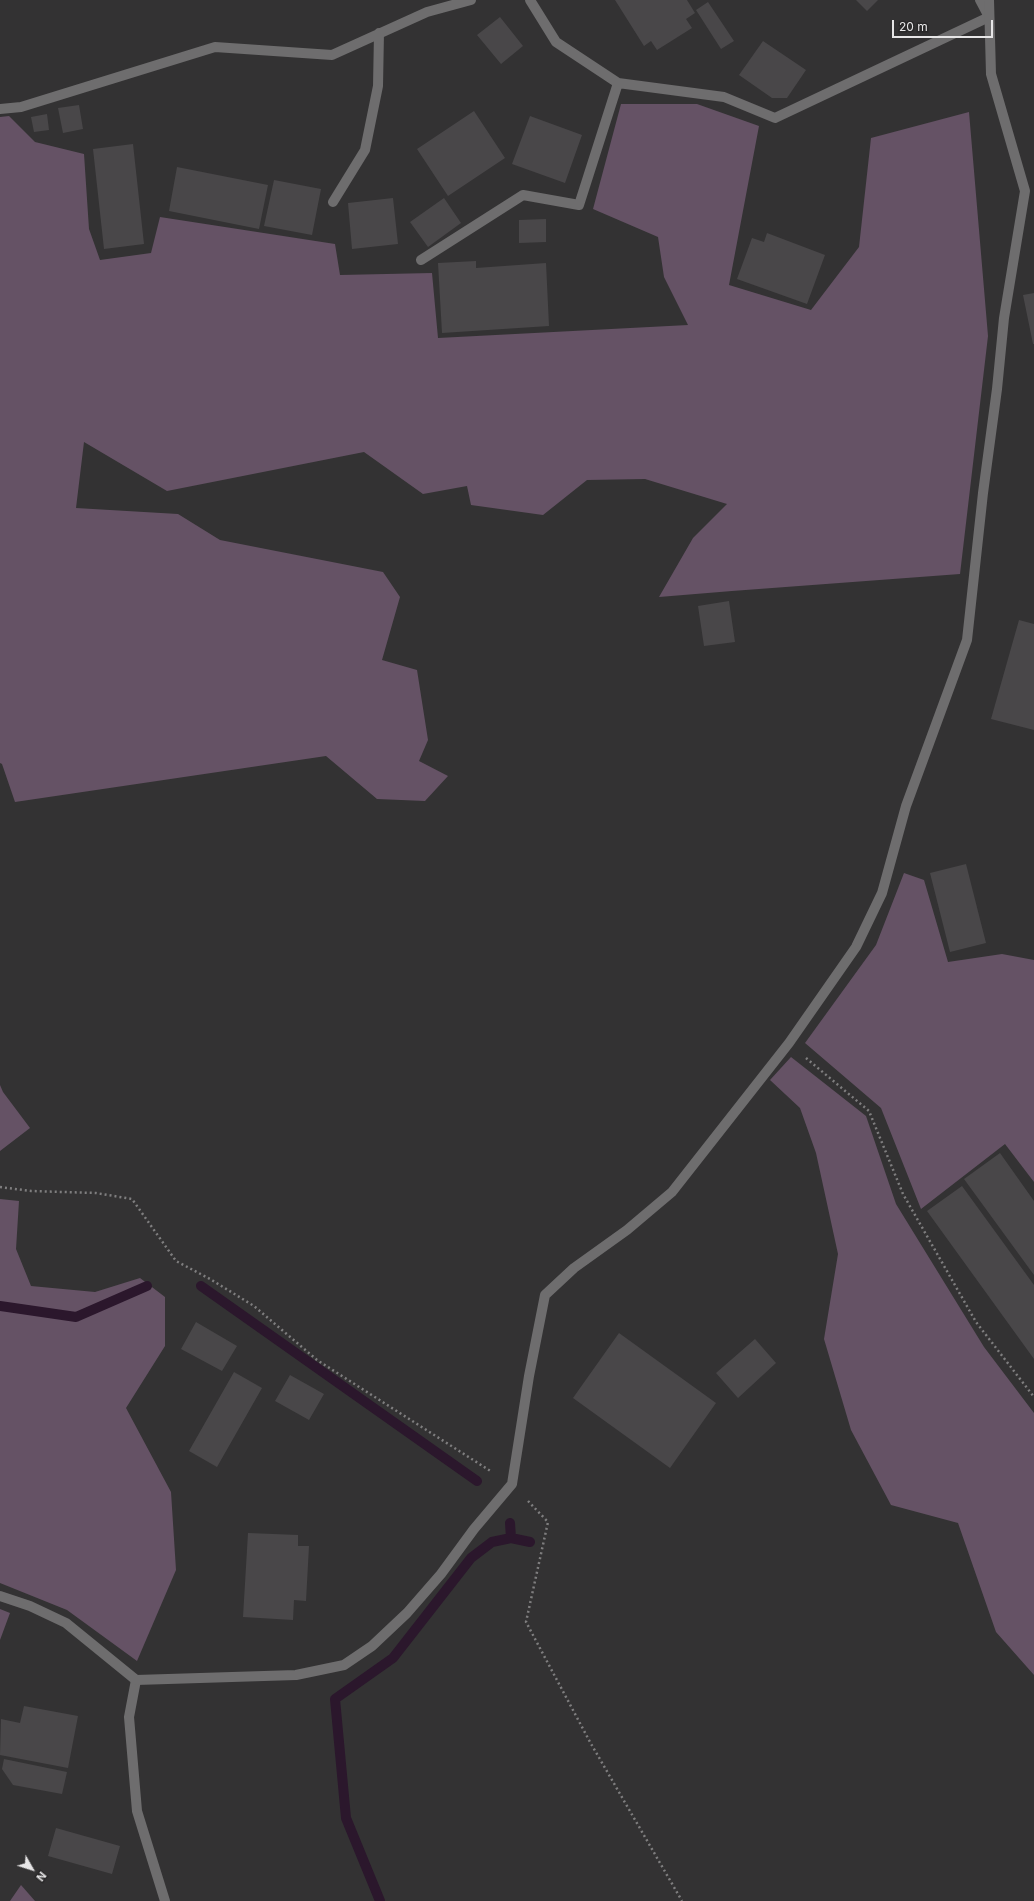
<!DOCTYPE html>
<html>
<head>
<meta charset="utf-8">
<style>
	body { margin:0 }
	#map { position:relative; width:1034px; height:1901px; overflow:hidden; background:#333233; font-family:Inter,sans-serif }
	canvas { display:block }
	.north { position:absolute; left:12px; top:1849px; width:40px; height:40px; -webkit-text-stroke:3px #292829; paint-order:stroke; rotate:129deg; font-size:11px; font-weight:700; line-height:16px; text-align:center; color:#e7e6e7 }
	.north::after { content:''; display:block; margin:auto; width:14px; height:18px; background:#e7e6e7; clip-path:polygon(50% 0,100% 100%,50% 72%,0 100%) }
	.scale { position:absolute; left:892px; top:20px; width:101px; height:18px; box-sizing:border-box; border:2px solid #e7e6e7; border-top:0; padding-left:5px; font-size:12px; line-height:14px; white-space:nowrap; color:#e7e6e7; -webkit-text-stroke:3px #292829; paint-order:stroke }
</style>
</head>
<body>
<div id="map">
<canvas width="1034" height="1901"></canvas>
<div class="north">N</div>
<div class="scale">20 m</div>
</div>
<script>
const ctx = document.querySelector('canvas').getContext('2d');
ctx.lineJoin = 'round';
function fill(path, color) {
  ctx.fillStyle = color;
  ctx.fill(path, 'evenodd');
}
function toPath(rows) {
  const path = new Path2D();
  for (const r of rows) {
    path.moveTo(r[0], r[1]);
    for (let i = 2; i < r.length; i += 2) path.lineTo(r[i], r[i + 1]);
  }
  return path;
}
function strokePath(path, color, width, dash) {
  ctx.strokeStyle = color;
  ctx.lineWidth = width;
  ctx.lineCap = dash ? 'butt' : 'round';
  ctx.setLineDash(dash || []);
  ctx.stroke(path);
}
fill(toPath([
	[621,104,697,104,759,126,729,285,811,310,859,247,871,138,969,112,988,336,960,574,732,591,659,597,693,538,727,504,645,479,587,480,543,515,471,505,467,486,423,494,364,452,167,491,84,442,76,508,178,514,220,540,383,572,400,597,382,660,417,670,428,740,419,761,448,776,425,801,377,799,326,756,15,802,2,764,0,763,0,117,9,116,35,142,84,154,89,229,100,260,151,253,160,217,335,244,340,275,432,273,438,338,688,325,664,277,658,237,593,209],
	[904,873,924,880,948,962,1002,954,1034,960,1034,1182,1005,1144,921,1209,881,1108,805,1043,876,945],
	[791,1057,866,1116,896,1204,984,1347,1034,1413,1034,1675,996,1632,958,1523,891,1505,851,1430,824,1339,838,1254,816,1153,800,1108,770,1080],
	[0,1085,3,1092,30,1128,0,1151],
	[0,1199,19,1201,16,1249,31,1286,95,1292,140,1278,165,1297,165,1346,126,1408,171,1492,176,1570,137,1661,67,1610,0,1583],
	[0,1609,10,1613,0,1640],
	[21,1885,35,1901,10,1901]
]), '#655265');
strokePath(toPath([
	[201,1286,477,1481],
	[0,1306,76,1317,147,1286],
	[510,1523,511,1538],
	[380,1901,346,1818,335,1699,393,1658,471,1558,492,1542,511,1538,530,1542]
]), '#2b172c', 10);
fill(toPath([
	[615,0,687,0,695,13,686,19,692,28,657,50,651,41,644,46],
	[856,0,878,0,867,11],
	[708,2,734,41,721,49,696,10],
	[500,17,523,46,501,64,477,35],
	[763,41,806,70,787,98,772,98,739,75],
	[79,105,83,129,63,133,58,108],
	[474,111,505,158,448,196,417,149],
	[47,114,49,130,34,132,31,117],
	[530,116,582,135,565,183,512,164],
	[133,144,144,244,104,249,93,149],
	[177,167,268,185,259,229,169,211],
	[274,180,321,189,312,235,264,226],
	[393,198,398,244,352,249,348,203],
	[444,198,461,223,428,247,410,222],
	[546,219,546,242,519,243,519,220],
	[767,233,825,255,807,304,737,279,752,238,764,242],
	[476,261,476,268,546,263,549,326,442,333,438,263],
	[1034,293,1034,344,1033,344,1023,295],
	[729,601,735,642,704,646,698,606],
	[1019,620,1034,624,1034,730,991,719],
	[966,864,986,943,950,952,930,873],
	[1000,1153,1034,1201,1034,1275,964,1179],
	[962,1186,1034,1285,1034,1359,927,1211],
	[196,1322,237,1346,222,1371,181,1349],
	[619,1333,716,1403,670,1468,573,1398],
	[755,1339,776,1363,738,1398,716,1373],
	[234,1372,262,1388,217,1467,189,1451],
	[290,1375,324,1394,309,1420,275,1401],
	[248,1533,298,1535,298,1546,309,1546,306,1601,294,1600,293,1620,243,1617],
	[24,1706,78,1716,68,1768,0,1755,1,1719,20,1723],
	[4,1759,67,1772,62,1794,13,1785,2,1769],
	[56,1828,120,1846,112,1874,48,1856]
]), '#494749');
strokePath(toPath([
	[806,1058,869,1111,903,1194,976,1322,1034,1397],
	[0,1187,31,1191,96,1193,132,1199,176,1261,210,1279,254,1306,317,1360,492,1472],
	[528,1501,548,1522,526,1622,590,1742,682,1901]
]), '#7f7e7f', 2.5, [2, 3]);
strokePath(toPath([
	[530,0,556,42,618,83,724,97,775,118,989,17,980,0],
	[0,109,21,107,215,47,332,55,427,12,471,0],
	[333,202,365,150,378,86,379,33],
	[421,260,523,195,579,205,618,83],
	[136,1680,129,1717,137,1811,165,1901]
]), '#6e6d6e', 10);
strokePath(toPath([
	[0,1596,30,1606,66,1623,136,1680,296,1675,344,1665,372,1646,407,1613,441,1574,474,1529,512,1484,529,1376,545,1295,574,1268,627,1230,672,1192,789,1043,856,947,882,893,906,806,967,640,983,493,997,389,1004,318,1025,191,991,74,989,0]
]), '#6e6d6e', 10);
</script>
</body>
</html>
